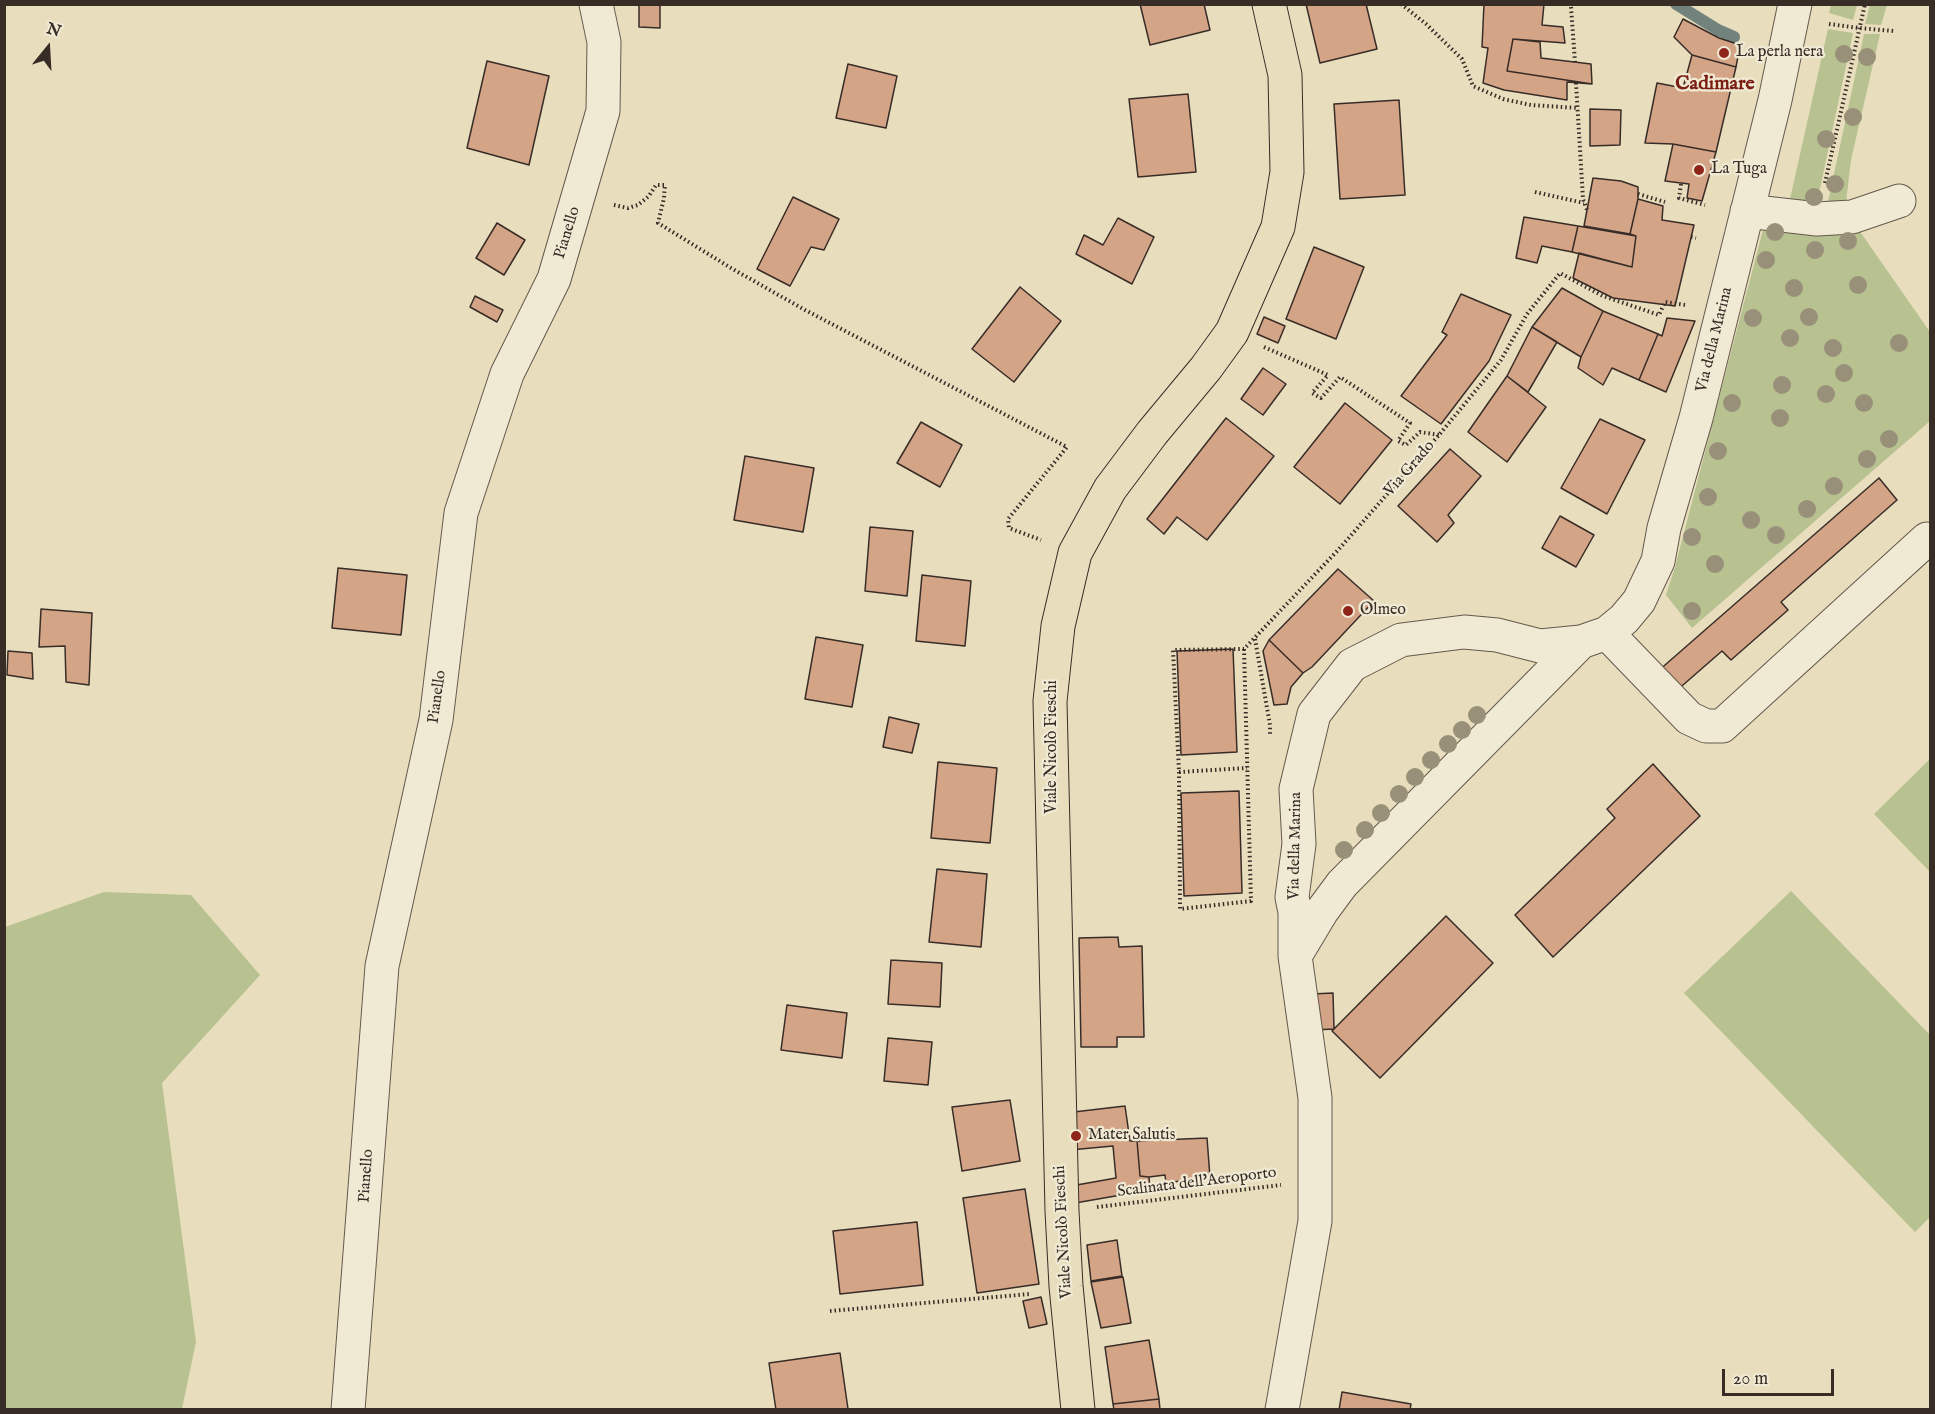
<!DOCTYPE html>
<html>
<head>
<meta charset="utf-8">
<style>
	body { margin:0 }
	#map { position:relative; width:1935px; height:1414px; overflow:hidden; background:#e8debd; font-family:"IM FELL English",serif }
	canvas { display:block }
	.frame { position:absolute; inset:0; border:6px solid #382c27; pointer-events:none }
	.north { position:absolute; left:18px; top:18px; width:60px; height:60px; -webkit-text-stroke:4px #f0ead4; paint-order:stroke; rotate:18deg; font-size:16px; font-weight:700; line-height:24px; text-align:center; color:#382c27 }
	.north::after { content:''; display:block; margin:auto; width:21px; height:27px; background:#382c27; clip-path:polygon(50% 0,100% 100%,50% 72%,0 100%) }
	.scale { position:absolute; left:1722px; top:1369px; width:112px; height:27px; box-sizing:border-box; border:3px solid #382c27; border-top:0; padding-left:8px; font-size:18px; line-height:21px; white-space:nowrap; color:#382c27; -webkit-text-stroke:4px #f0ead4; paint-order:stroke }
</style>
</head>
<body>
<div id="map">
<canvas width="1935" height="1414"></canvas>
<div class="frame"></div>
<div class="north">N</div>
<div class="scale">20 m</div>
</div>
<script>
const ctx = document.querySelector('canvas').getContext('2d');
ctx.lineJoin = 'round';
function fill(path, color) {
  ctx.fillStyle = color;
  ctx.fill(path, 'evenodd');
}
function toPath(rows) {
  const path = new Path2D();
  for (const r of rows) {
    path.moveTo(r[0], r[1]);
    for (let i = 2; i < r.length; i += 2) path.lineTo(r[i], r[i + 1]);
  }
  return path;
}
function strokePath(path, color, width, dash) {
  ctx.strokeStyle = color;
  ctx.lineWidth = width;
  ctx.lineCap = dash ? 'butt' : 'round';
  ctx.setLineDash(dash || []);
  ctx.stroke(path);
}
function drawText(font, color, halo, rows, align = 'center') {
  ctx.font = font + ' "IM FELL English",serif';
  ctx.lineWidth = 4.5;
  ctx.setLineDash([]);
  ctx.textBaseline = 'middle';
  ctx.strokeStyle = halo;
  ctx.fillStyle = color;
  for (const [text, x, y, turn = 0] of rows) {
    ctx.save();
    ctx.translate(x, y);
    ctx.rotate((+turn || 0) * Math.PI / 180);
    ctx.textAlign = isNaN(turn) ? turn : align;
    if (halo) ctx.strokeText(text, 0, 0);
    ctx.fillText(text, 0, 0);
    ctx.restore();
  }
}
fill(toPath([
	[1831,5,1857,5,1853,20,1829,13],
	[1870,5,1887,5,1881,25,1865,24],
	[1828,29,1853,33,1815,212,1788,208],
	[1864,34,1880,34,1851,160,1845,211,1826,211],
	[1765,222,1854,223,1930,332,1930,421,1692,628,1666,595,1675,567],
	[1930,759,1930,872,1874,814],
	[1791,891,1930,1035,1930,1217,1915,1232,1684,993],
	[104,892,191,895,260,975,162,1083,196,1342,182,1409,5,1409,5,927]
]), '#b8c190');
strokePath(toPath([
	[1676,4,1718,30,1734,37]
]), '#72827d', 12);
const building = toPath([
	[639,4,660,4,660,28,639,27,639,4],
	[1140,4,1204,4,1210,30,1150,45,1140,4],
	[1306,4,1366,4,1377,49,1320,63,1306,4],
	[1484,4,1544,4,1542,25,1563,27,1565,43,1513,39,1507,71,1592,84,1567,82,1567,100,1504,90,1483,83,1488,48,1482,47,1484,4],
	[1683,19,1719,38,1740,45,1736,67,1692,55,1674,37,1683,19],
	[1513,39,1540,42,1541,58,1591,64,1592,84,1507,71,1513,39],
	[1692,55,1736,67,1716,152,1673,144,1645,143,1657,83,1683,88,1692,55],
	[487,61,549,76,529,165,467,148,487,61],
	[848,64,897,76,886,128,836,118,848,64],
	[1188,94,1196,172,1138,177,1129,99,1188,94],
	[1399,100,1405,195,1340,199,1334,104,1399,100],
	[1590,109,1621,110,1620,145,1590,146,1590,109],
	[1673,144,1716,152,1702,201,1687,198,1689,184,1665,181,1673,144],
	[1593,178,1621,181,1638,187,1638,199,1630,234,1584,226,1593,178],
	[793,197,839,219,824,250,811,247,790,286,757,269,793,197],
	[1638,199,1663,206,1662,220,1694,225,1675,306,1613,298,1573,278,1579,253,1632,267,1636,236,1630,234,1638,199],
	[1524,217,1578,226,1572,252,1542,246,1537,263,1516,258,1524,217],
	[1118,218,1154,237,1132,284,1076,254,1084,235,1103,245,1118,218],
	[497,223,525,240,504,275,476,258,497,223],
	[1578,226,1636,236,1632,267,1572,252,1578,226],
	[1314,247,1364,267,1336,339,1286,319,1314,247],
	[1020,287,1061,321,1014,382,972,349,1020,287],
	[1562,288,1603,311,1581,357,1532,327,1562,288],
	[1461,294,1511,315,1489,361,1441,424,1401,396,1447,335,1442,332,1461,294],
	[475,296,503,310,497,322,470,307,475,296],
	[1603,311,1658,334,1639,380,1612,368,1603,385,1578,368,1581,357,1603,311],
	[1264,317,1285,326,1278,343,1257,334,1264,317],
	[1667,318,1695,321,1666,392,1639,380,1658,334,1662,336,1667,318],
	[1532,327,1557,342,1528,392,1507,376,1532,327],
	[1263,368,1286,384,1263,415,1241,399,1263,368],
	[1507,376,1546,407,1507,462,1468,432,1507,376],
	[1345,403,1392,440,1340,504,1294,467,1345,403],
	[1226,418,1274,456,1207,540,1177,517,1164,534,1147,519,1226,418],
	[1600,419,1645,440,1607,514,1561,488,1600,419],
	[921,422,962,445,940,487,897,463,921,422],
	[1450,449,1481,476,1448,515,1454,523,1437,542,1398,506,1450,449],
	[745,456,814,468,803,532,734,520,745,456],
	[1879,478,1897,500,1781,602,1788,610,1731,660,1722,651,1675,692,1657,672,1879,478],
	[1560,516,1594,535,1576,567,1542,548,1560,516],
	[870,527,913,531,907,596,865,591,870,527],
	[338,568,407,575,401,635,332,628,338,568],
	[1338,569,1374,601,1312,667,1303,673,1269,640,1338,569],
	[922,575,971,581,965,646,916,641,922,575],
	[41,609,92,613,89,685,66,682,65,646,39,647,41,609],
	[816,637,863,645,852,707,805,699,816,637],
	[1269,640,1303,673,1291,687,1287,704,1274,705,1263,651,1269,640],
	[1233,649,1237,752,1181,755,1177,651,1233,649],
	[8,651,32,653,33,679,7,675,8,651],
	[889,717,919,724,912,753,883,747,889,717],
	[938,762,997,768,990,843,931,838,938,762],
	[1653,764,1700,816,1553,957,1515,915,1615,818,1607,809,1653,764],
	[1239,791,1242,893,1184,896,1181,793,1239,791],
	[937,869,987,874,981,947,929,942,937,869],
	[1446,916,1493,963,1380,1078,1332,1031,1446,916],
	[1118,937,1119,947,1142,946,1144,1037,1117,1037,1117,1047,1081,1047,1079,938,1118,937],
	[891,960,942,963,940,1007,888,1004,891,960],
	[1333,993,1334,1029,1314,1030,1312,994,1333,993],
	[787,1005,847,1013,842,1058,781,1050,787,1005],
	[888,1038,932,1042,928,1085,884,1081,888,1038],
	[1010,1100,1020,1161,962,1171,952,1107,1010,1100],
	[1125,1106,1130,1141,1137,1141,1140,1176,1149,1177,1150,1190,1075,1203,1071,1186,1116,1178,1113,1146,1070,1150,1065,1113,1125,1106],
	[1207,1138,1210,1177,1166,1183,1165,1175,1149,1177,1140,1176,1137,1141,1207,1138],
	[1025,1189,1039,1284,977,1293,963,1198,1025,1189],
	[917,1222,923,1285,840,1294,833,1231,917,1222],
	[1117,1240,1122,1276,1091,1281,1087,1245,1117,1240],
	[1123,1277,1131,1323,1101,1328,1091,1282,1123,1277],
	[1041,1297,1047,1324,1029,1328,1023,1301,1041,1297],
	[1149,1340,1159,1399,1113,1404,1105,1347,1149,1340],
	[840,1353,848,1409,776,1410,769,1363,840,1353],
	[1342,1392,1411,1404,1410,1410,1339,1410,1342,1392],
	[1159,1399,1160,1410,1114,1410,1113,1404,1159,1399]
]);
fill(building, '#d4a487');
strokePath(building, '#382c27', 1.5);
const minor = toPath([
	[1747,211,1817,219,1852,217,1899,201],
	[1607,633,1689,718,1706,726,1722,726,1927,539],
	[1295,956,1322,911,1342,884,1581,642],
	[348,1410,382,966,436,720,461,513,507,374,554,279,603,111,604,42,596,4],
	[1282,1410,1315,1221,1315,1098,1295,956,1295,912,1292,897,1299,844,1296,789,1314,714,1352,665,1401,640,1464,632,1497,635,1540,646,1581,642,1607,633,1624,619,1639,601,1658,561,1664,528,1696,418,1775,100,1795,4]
]);
const major = toPath([
	[1078,1410,1066,1286,1062,1211,1050,701,1058,626,1075,553,1110,489,1152,433,1206,368,1232,332,1278,227,1287,172,1285,75,1269,4]
]);
strokePath(minor, '#64584c', 35);
strokePath(major, '#382c27', 35);
strokePath(toPath([
	[1401,4,1426,24,1462,59,1473,86,1503,99,1531,105,1578,108],
	[1571,7,1575,62],
	[1829,24,1859,28,1894,31],
	[1576,83,1583,199,1587,210],
	[1825,183,1865,4],
	[1681,184,1679,198,1705,205],
	[1535,192,1584,203],
	[1638,194,1665,202],
	[614,205,628,208,638,205,649,196,656,185,665,185,664,198,658,223,731,268,805,310,1067,447,1008,519,1009,528,1041,540],
	[1691,237,1696,238],
	[1264,347,1328,375,1312,393,1321,398,1340,377,1410,423,1398,441,1406,445,1420,432,1439,435],
	[1255,639,1270,725,1270,735],
	[1244,649,1251,901,1180,909,1179,772,1173,650,1244,649,1339,549,1439,435,1501,360,1527,314,1560,273,1603,296,1659,315,1665,302,1686,305],
	[1179,772,1247,768],
	[1097,1207,1281,1185],
	[830,1311,1030,1294]
]), '#382c27', 4, [1.5, 3]);
strokePath(minor, '#f0ead4', 33);
strokePath(major, '#e8debd', 33);
ctx.fillStyle = '#999079';
for (const [x, y] of [
	[1844,54],
	[1867,57],
	[1853,117],
	[1826,139],
	[1835,184],
	[1814,197],
	[1775,232],
	[1848,241],
	[1815,250],
	[1766,260],
	[1858,285],
	[1794,288],
	[1809,317],
	[1753,318],
	[1790,338],
	[1899,343],
	[1833,348],
	[1844,373],
	[1782,385],
	[1826,394],
	[1732,403],
	[1864,403],
	[1780,418],
	[1889,439],
	[1718,451],
	[1867,459],
	[1834,486],
	[1708,497],
	[1807,509],
	[1751,520],
	[1776,535],
	[1692,537],
	[1715,564],
	[1692,611],
	[1477,715],
	[1462,730],
	[1448,744],
	[1431,760],
	[1415,777],
	[1399,794],
	[1381,813],
	[1365,830],
	[1344,850]
]) {
  ctx.beginPath();
  ctx.arc(x, y, 9, 0, 2 * Math.PI);
  ctx.fill();
}
for (const [x, y, r, color] of [
	[1724,53,6,"#8f2418"],
	[1699,170,6,"#8f2418"],
	[1348,611,6,"#8f2418"],
	[1076,1136,6,"#8f2418"]
]) {
  const dot = new Path2D();
  dot.arc(x, y, r, 0, 2 * Math.PI);
  ctx.fillStyle = color;
  ctx.fill(dot);
  strokePath(dot, '#f0ead4', 2);
}
drawText('16px', '#382c27', '#f0ead4', [
	["La perla nera",1736,53],
	["La Tuga",1711,170],
	["Olmeo",1360,611],
	["Mater Salutis",1088,1136]
], 'left');
drawText('16px', '#382c27', '#f0ead4', [
	["Pianello",568,233,-73],
	["Via della Marina",1715,340,-76],
	["Via Grado",1410,469,-49],
	["Pianello",438,697,-82],
	["Viale Nicolò Fieschi",1053,747,-90],
	["Via della Marina",1296,846,-89],
	["Pianello",367,1176,-86],
	["Scalinata dell'Aeroporto",1197,1183,-7],
	["Viale Nicolò Fieschi",1064,1232,-93]
]);
drawText('bold 20px', '#7a1f14', '#f0ead4', [
	["Cadimare",1715,85]
]);
</script>
</body>
</html>
